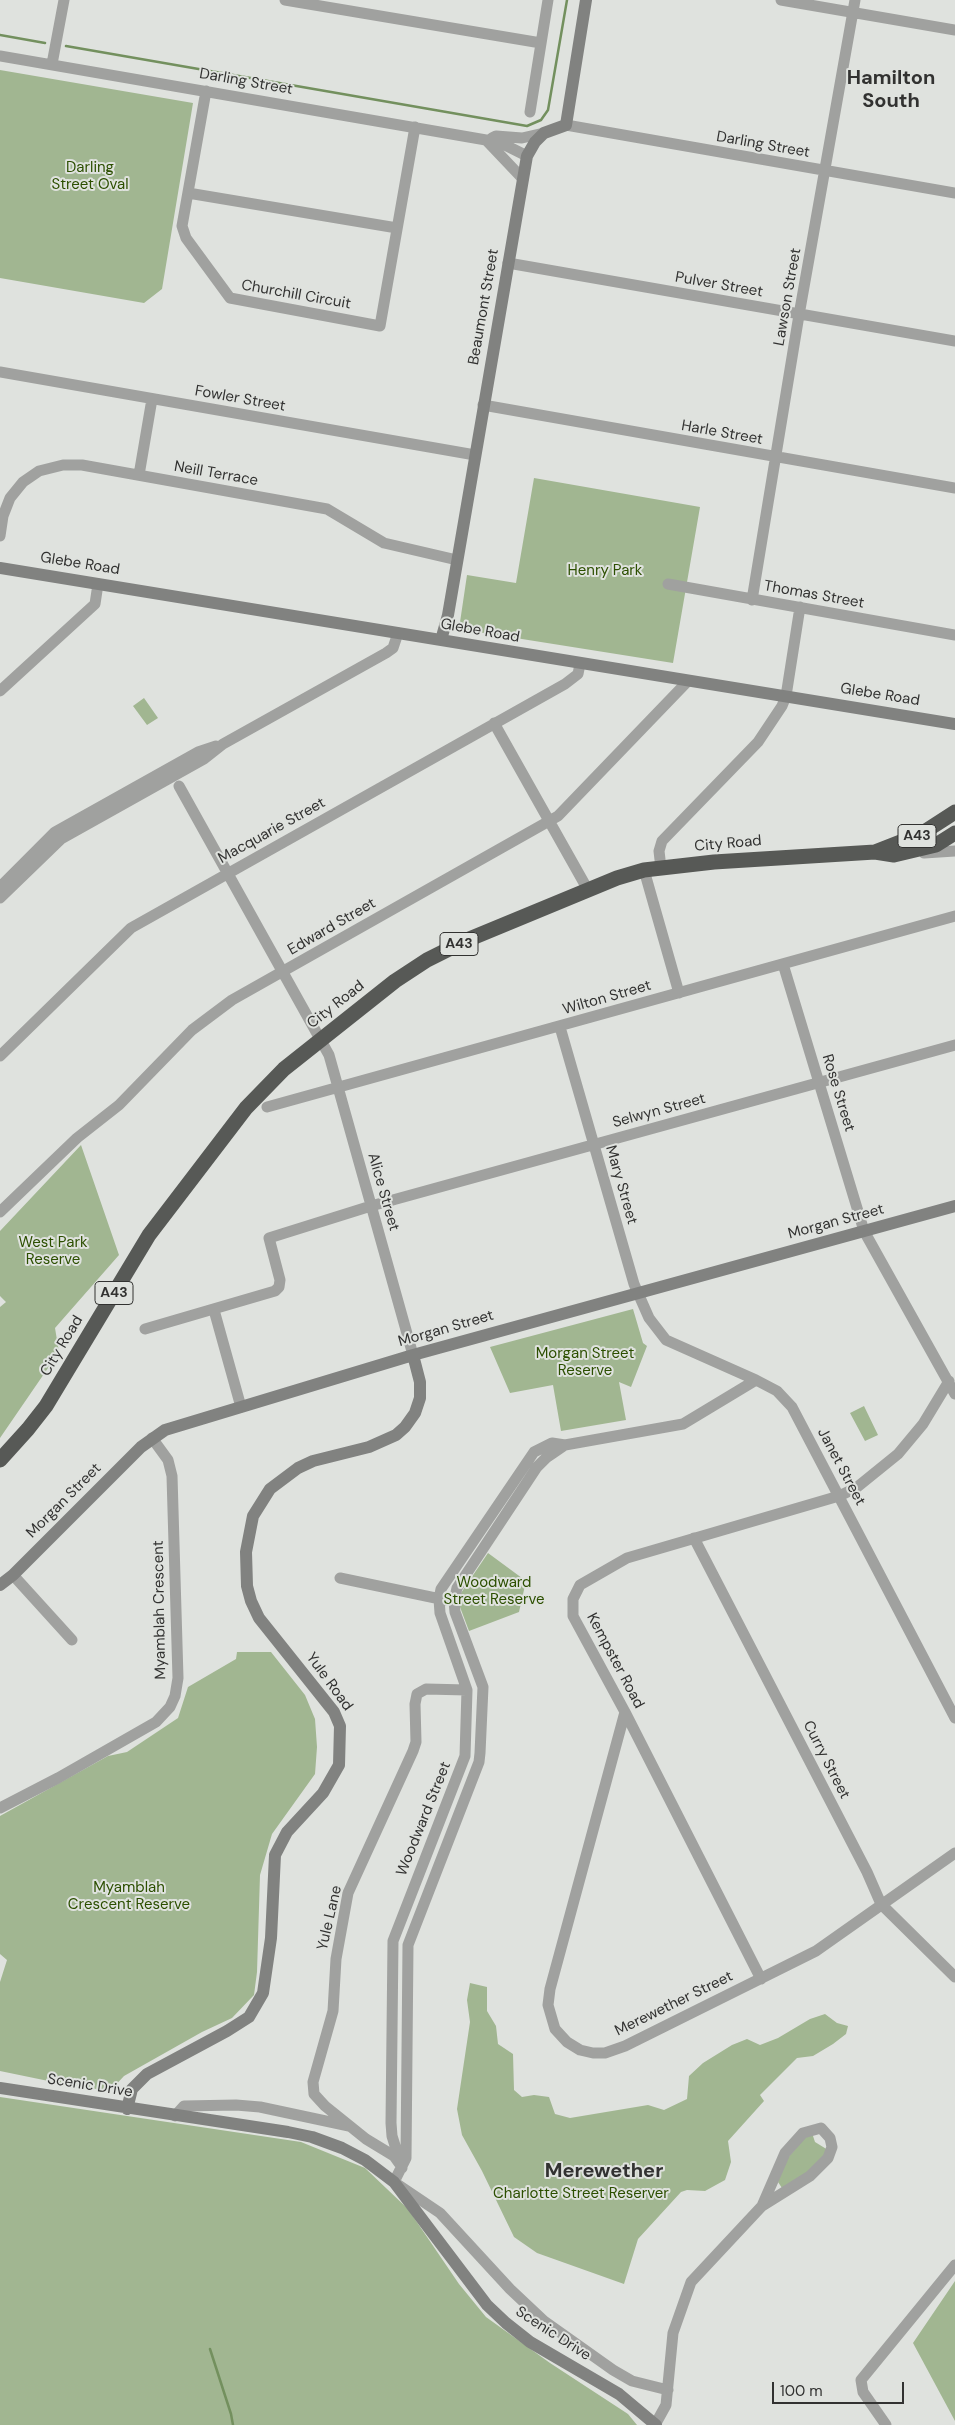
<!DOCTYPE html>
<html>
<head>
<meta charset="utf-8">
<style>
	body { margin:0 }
	#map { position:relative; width:955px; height:2425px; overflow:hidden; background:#dfe2de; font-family:"DM Sans",sans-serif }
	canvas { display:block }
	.scale { position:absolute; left:772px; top:2382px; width:132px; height:22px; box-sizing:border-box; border:2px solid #323231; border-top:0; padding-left:6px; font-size:15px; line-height:18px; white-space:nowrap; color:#323231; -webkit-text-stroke:4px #dfe2de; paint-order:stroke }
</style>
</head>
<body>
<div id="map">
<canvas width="955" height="2425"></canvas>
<div class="scale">100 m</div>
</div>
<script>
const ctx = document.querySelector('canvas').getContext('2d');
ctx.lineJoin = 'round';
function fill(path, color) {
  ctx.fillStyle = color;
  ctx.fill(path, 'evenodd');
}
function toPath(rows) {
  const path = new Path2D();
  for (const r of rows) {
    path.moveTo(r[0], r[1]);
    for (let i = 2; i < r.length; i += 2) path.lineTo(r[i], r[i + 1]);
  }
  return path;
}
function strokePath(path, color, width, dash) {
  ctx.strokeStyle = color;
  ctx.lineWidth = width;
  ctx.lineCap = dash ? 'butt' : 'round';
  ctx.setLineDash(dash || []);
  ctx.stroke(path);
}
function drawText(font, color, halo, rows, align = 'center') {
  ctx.font = font + ' "DM Sans",sans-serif';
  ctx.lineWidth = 4;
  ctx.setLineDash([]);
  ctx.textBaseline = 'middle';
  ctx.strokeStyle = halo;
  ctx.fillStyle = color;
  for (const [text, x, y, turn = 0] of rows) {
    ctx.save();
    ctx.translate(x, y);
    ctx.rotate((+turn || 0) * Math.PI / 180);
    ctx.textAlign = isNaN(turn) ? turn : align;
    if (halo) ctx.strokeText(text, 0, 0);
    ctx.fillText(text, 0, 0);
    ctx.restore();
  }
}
fill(toPath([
	[0,70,193,103,162,289,144,303,0,278],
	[534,478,700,507,673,663,459,629,467,575,516,583],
	[144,698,158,718,147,725,133,706],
	[81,1145,119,1255,55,1328,59,1352,0,1438,0,1307,6,1302,0,1296,0,1231],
	[633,1309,643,1343,647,1346,631,1387,619,1382,626,1420,561,1431,553,1385,510,1393,490,1347],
	[864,1406,878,1435,865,1441,850,1413],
	[488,1553,526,1581,519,1612,469,1631,460,1607,461,1593],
	[237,1652,271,1652,305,1695,315,1719,317,1747,315,1774,272,1834,260,1875,257,1972,254,1995,232,2018,202,2032,124,2076,110,2091,63,2084,0,2071,0,1982,7,1960,0,1954,0,1816,108,1756,127,1752,178,1718,188,1687,236,1659],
	[470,1983,487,1987,487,2011,496,2026,498,2044,513,2054,514,2090,522,2097,534,2095,549,2097,555,2114,570,2118,648,2105,664,2110,687,2099,689,2076,703,2063,732,2045,747,2039,760,2045,778,2038,810,2019,825,2014,837,2023,848,2026,846,2034,833,2044,813,2056,797,2058,760,2095,764,2101,728,2141,731,2162,725,2180,705,2191,687,2190,681,2192,638,2239,624,2284,537,2253,514,2237,482,2171,462,2135,457,2109,470,2022,467,2000],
	[0,2097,301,2142,365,2168,408,2209,459,2284,486,2317,550,2363,628,2414,637,2425,0,2425],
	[808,2134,813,2136,815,2142,828,2150,811,2171,782,2188,778,2182,785,2161],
	[955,2281,955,2421,913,2343]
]), '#a1b691');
strokePath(toPath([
	[0,35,45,43],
	[66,46,527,126,541,120,548,110,567,0],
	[210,2349,231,2414,233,2425]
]), '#73905e', 2.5);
strokePath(toPath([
	[285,0,541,43],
	[781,0,955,30],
	[0,56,486,140,501,143,527,156],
	[52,64,64,0],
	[206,91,182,226,186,238,230,298,380,326,415,127],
	[530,112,548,0],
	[566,125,955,193],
	[492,138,496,136,522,138,544,133],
	[486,140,523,179],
	[188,193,397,228],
	[508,263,955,341],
	[0,372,475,455],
	[483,405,955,488],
	[139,475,152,399],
	[0,536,3,516,10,498,23,482,39,471,63,465,82,465,327,509,384,543,457,560],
	[668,584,955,635],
	[752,600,799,315,855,0],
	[0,691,95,604,98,584],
	[494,723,588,890],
	[179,786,329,1055,413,1355],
	[924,853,955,851],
	[661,868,659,851,662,841,758,742,782,706,786,696,800,607],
	[644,870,679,993],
	[0,887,55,832,198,752,216,746],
	[0,898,61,839,204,759,223,744,386,653,393,648,398,633],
	[783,964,864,1231,955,1394],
	[560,1027,634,1284,649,1318,666,1340,756,1380,777,1391,792,1407,955,1718],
	[0,1056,131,928,565,684,578,674,580,664],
	[267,1107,955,916],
	[0,1212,77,1138,119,1105,192,1030,232,1000,558,816,687,682],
	[214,1310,241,1407],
	[145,1329,275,1291,279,1287,280,1280,269,1238,371,1206,955,1045],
	[565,1445,546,1458,537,1467,457,1588,454,1601,455,1612,483,1687,480,1753,479,1762,408,1945,406,2158,394,2182,440,2213,510,2289,544,2321,613,2370,632,2381,668,2390],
	[694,1538,867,1872,881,1904,955,1977],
	[13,1575,72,1640],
	[340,1578,445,1600],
	[625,1712,550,1989,548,2005,555,2029,567,2042,580,2050,593,2053,605,2053,625,2046,816,1951,955,1853],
	[0,1808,58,1778,156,1722,170,1707,175,1696,178,1678,172,1476,168,1460,152,1438],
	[761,1979,625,1712,573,1616,573,1599,580,1585,627,1558,839,1496,856,1488,898,1454,923,1424,949,1381],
	[175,2116,184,2106,236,2105,260,2107,349,2126],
	[399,2163,394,2156,366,2139,325,2106,314,2094,313,2082,333,2011,336,1959,348,1893,413,1751,416,1742,415,1704,417,1694,426,1689,467,1690],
	[402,2168,392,2136,391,2123,393,1941,465,1756,467,1690,440,1613,439,1599,441,1589,534,1452,552,1443,565,1445,683,1424,756,1380],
	[655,2425,666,2405,673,2333,691,2282,762,2206,810,2176,828,2158,832,2147,830,2138,821,2128,803,2133,785,2153,762,2206],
	[886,2425,863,2392,861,2380,955,2265]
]), '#a0a19f', 11);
strokePath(toPath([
	[0,568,955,724],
	[441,640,448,615,527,156,535,142,544,133,566,125,586,0],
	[0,1585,13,1575,141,1447,165,1430,413,1355,955,1206],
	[0,2088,288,2132,312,2137,342,2148,365,2160,394,2182,487,2305,506,2323,530,2342,619,2394,656,2425],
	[127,2109,132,2089,147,2074,227,2031,249,2017,263,1993,271,1938,275,1855,287,1832,323,1793,339,1765,340,1726,334,1712,259,1618,251,1601,247,1586,246,1552,253,1516,270,1489,298,1468,313,1461,369,1447,396,1435,405,1427,415,1413,420,1398,420,1382,413,1355]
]), '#818280', 12);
strokePath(toPath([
	[875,852,921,834,955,812],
	[0,1460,28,1429,46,1406,149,1235,246,1108,284,1069,395,981,427,960,467,940,617,878,644,870,714,862,875,852,894,855,936,845,955,833]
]), '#575956', 15);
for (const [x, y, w] of [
	[917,836,38],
	[459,944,38],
	[114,1293,38]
]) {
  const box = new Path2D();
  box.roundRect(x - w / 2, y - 11.5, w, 23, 4);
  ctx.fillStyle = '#dfe2de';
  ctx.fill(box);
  strokePath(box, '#323231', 1);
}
drawText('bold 14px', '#323231', null, [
	["A43",917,836],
	["A43",459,944],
	["A43",114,1293]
]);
drawText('15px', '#323231', '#dfe2de', [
	["Darling Street",246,82,10],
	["Darling Street",763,145,10],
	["Pulver Street",719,285,10],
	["Churchill Circuit",296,295,10],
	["Lawson Street",788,297,-80],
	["Beaumont Street",484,307,-80],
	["Fowler Street",240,399,10],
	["Harle Street",722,433,10],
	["Neill Terrace",216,474,10],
	["Glebe Road",80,564,9],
	["Thomas Street",814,595,10],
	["Glebe Road",480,631,10],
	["Glebe Road",880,695,9],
	["Macquarie Street",272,831,-29],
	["City Road",728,844,-5],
	["Edward Street",332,927,-30],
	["Wilton Street",607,998,-16],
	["City Road",336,1005,-38],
	["Rose Street",838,1093,73],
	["Selwyn Street",659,1111,-15],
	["Mary Street",621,1185,74],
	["Alice Street",383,1192,74],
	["Morgan Street",836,1222,-15],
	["Morgan Street",446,1329,-16],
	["City Road",62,1346,-59],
	["Janet Street",841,1467,62],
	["Morgan Street",64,1501,-45],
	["Myamblah Crescent",160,1610,-91],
	["Kempster Road",615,1661,62],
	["Yule Road",329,1682,54],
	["Curry Street",826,1760,63],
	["Woodward Street",424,1819,-68],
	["Yule Lane",330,1918,-77],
	["Merewether Street",674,2004,-26],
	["Scenic Drive",90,2086,9],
	["Scenic Drive",553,2334,33]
]);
drawText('15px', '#2c4f00', '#dfe2de', [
	["Darling",90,168],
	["Street Oval",90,185],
	["Henry Park",605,571],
	["West Park",53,1243],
	["Reserve",53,1260],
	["Morgan Street",585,1354],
	["Reserve",585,1371],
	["Woodward",494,1583],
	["Street Reserve",494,1600],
	["Myamblah",129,1888],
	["Crescent Reserve",129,1905],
	["Charlotte Street Reserver",581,2194]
]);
drawText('bold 20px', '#323231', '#dfe2de', [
	["Hamilton",891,79],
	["South",891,102],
	["Merewether",604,2172]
]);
</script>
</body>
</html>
